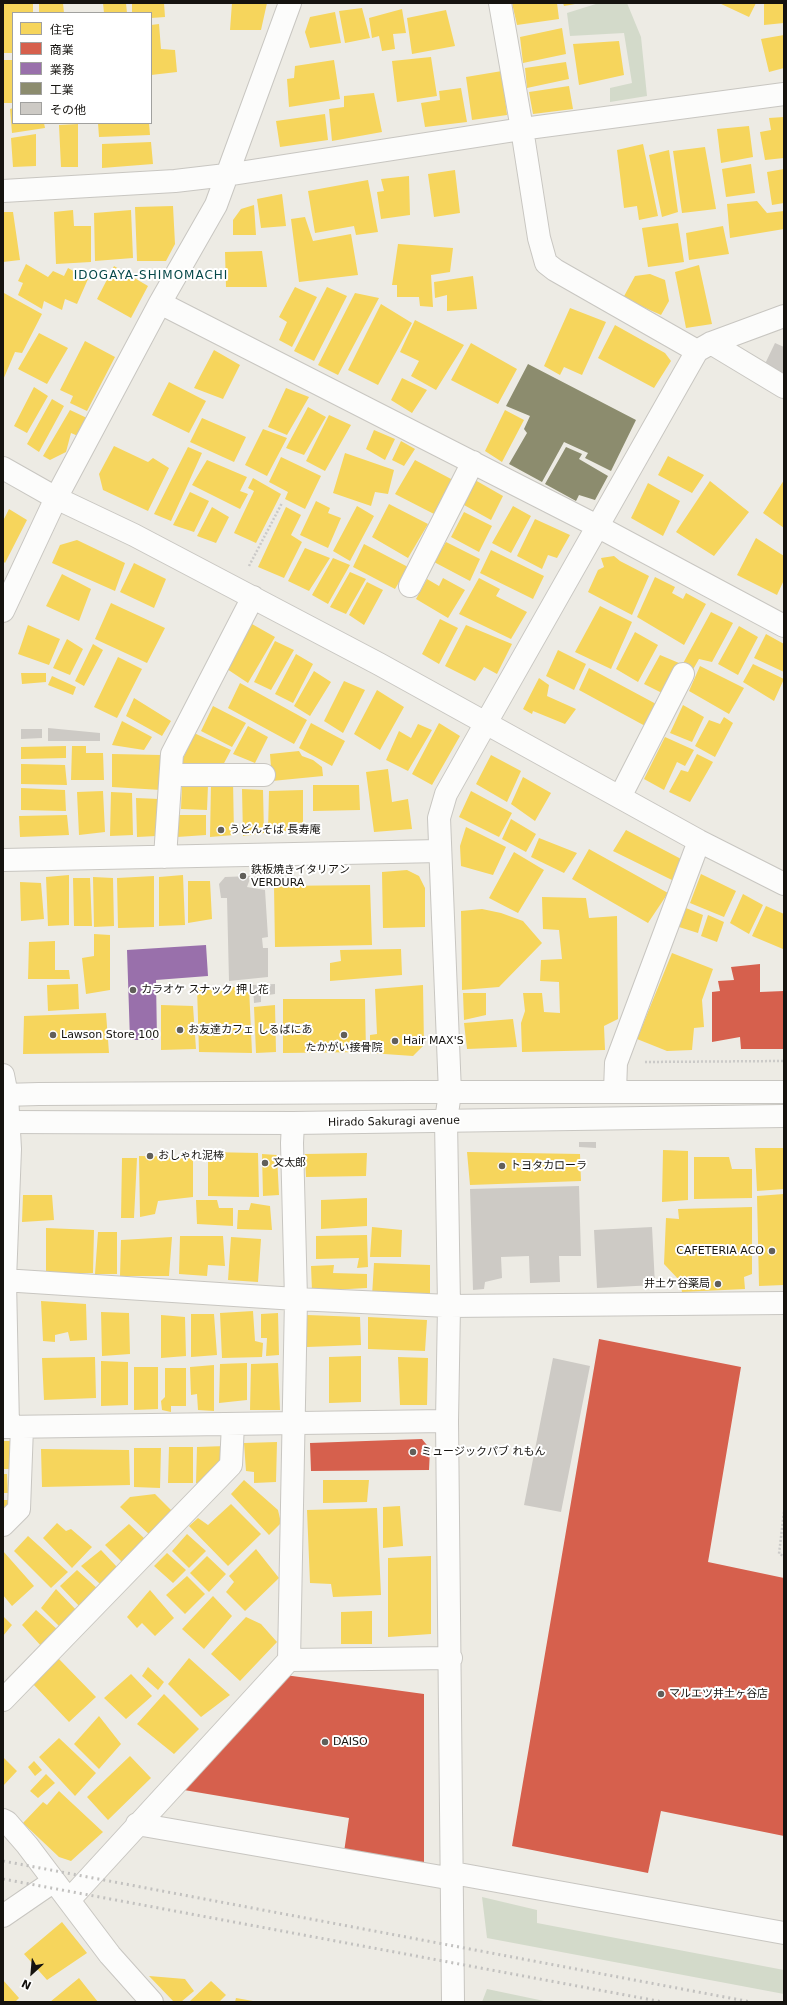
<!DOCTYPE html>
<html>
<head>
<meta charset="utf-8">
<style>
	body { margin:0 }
	#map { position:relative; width:787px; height:2005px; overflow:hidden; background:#edebe4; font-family:"DejaVu Sans","Noto Sans JP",sans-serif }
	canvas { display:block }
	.frame { position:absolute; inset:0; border:4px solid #15130f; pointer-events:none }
	.legend { position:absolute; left:12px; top:12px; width:140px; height:112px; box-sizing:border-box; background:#fff; border:1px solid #a1a19f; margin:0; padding:5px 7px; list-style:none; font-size:12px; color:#15130f }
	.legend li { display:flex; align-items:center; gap:8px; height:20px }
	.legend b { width:20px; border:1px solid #a1a19f }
	.north { position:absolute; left:12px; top:1953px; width:40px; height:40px; -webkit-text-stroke:3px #fff; paint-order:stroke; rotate:206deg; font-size:11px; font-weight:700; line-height:16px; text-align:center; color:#15130f }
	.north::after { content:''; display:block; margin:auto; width:14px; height:18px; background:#15130f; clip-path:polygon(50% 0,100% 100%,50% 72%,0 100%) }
</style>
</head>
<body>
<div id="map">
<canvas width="787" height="2005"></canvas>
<div class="frame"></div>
<ul class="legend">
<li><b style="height:11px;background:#f6d55c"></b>住宅</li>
<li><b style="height:11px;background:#d6604d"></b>商業</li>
<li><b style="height:11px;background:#9970ab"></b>業務</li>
<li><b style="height:11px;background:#8c8c6e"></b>工業</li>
<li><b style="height:11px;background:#cdcac5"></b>その他</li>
</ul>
<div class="north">N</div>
</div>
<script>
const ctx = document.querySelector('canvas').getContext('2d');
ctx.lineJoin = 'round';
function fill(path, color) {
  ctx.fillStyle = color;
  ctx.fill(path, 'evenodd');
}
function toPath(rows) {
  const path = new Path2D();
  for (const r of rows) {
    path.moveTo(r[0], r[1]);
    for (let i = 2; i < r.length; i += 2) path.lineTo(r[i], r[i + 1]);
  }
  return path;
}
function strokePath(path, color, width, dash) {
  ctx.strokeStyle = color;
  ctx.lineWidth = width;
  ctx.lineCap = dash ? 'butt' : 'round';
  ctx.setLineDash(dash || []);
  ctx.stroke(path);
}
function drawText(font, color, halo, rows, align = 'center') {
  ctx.font = font + ' "DejaVu Sans","Noto Sans JP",sans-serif';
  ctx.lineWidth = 4;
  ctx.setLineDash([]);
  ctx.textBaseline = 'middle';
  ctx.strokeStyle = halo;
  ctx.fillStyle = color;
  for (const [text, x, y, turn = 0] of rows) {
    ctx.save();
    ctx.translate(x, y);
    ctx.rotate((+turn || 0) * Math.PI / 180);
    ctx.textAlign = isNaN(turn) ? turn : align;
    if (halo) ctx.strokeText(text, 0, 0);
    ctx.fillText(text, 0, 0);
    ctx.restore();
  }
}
fill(toPath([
	[599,3,627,3,641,37,647,96,610,102,610,88,632,83,624,33,570,36,567,13],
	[482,1897,537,1910,537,1923,784,1970,784,1994,487,1938],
	[487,1989,549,2002,482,2002]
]), '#d3daca');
fill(toPath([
	[3,3,33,3,33,13,13,13,13,53,3,53],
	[39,3,63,3,64,13,39,13],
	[103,3,126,3,127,13,104,13],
	[132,3,164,3,165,17,151,18,151,13,132,13],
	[232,3,267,3,261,30,230,30],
	[512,3,557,3,559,19,517,25],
	[563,3,575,3,575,4,564,6],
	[719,3,756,3,749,17],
	[764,3,784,3,784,23,764,25],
	[362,8,370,38,345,43,339,11],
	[402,9,406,33,393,34,395,49,382,51,379,36,372,38,369,18],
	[446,10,455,46,412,54,407,18],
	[335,12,341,43,310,48,305,32,310,17],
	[159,24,161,49,175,50,177,72,151,75,151,25],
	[562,28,566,54,523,63,520,37],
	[784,35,784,68,769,72,761,39],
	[619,41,624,75,579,85,573,44],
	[431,57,437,96,397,102,392,61],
	[3,60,13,60,13,103,3,103],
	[334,60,340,99,289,107,287,79,294,78,295,66],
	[566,62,569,79,527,88,525,68],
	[502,71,507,115,472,120,466,77],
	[569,86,573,109,533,114,529,92],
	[461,88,467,122,425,127,421,103,440,100,439,91],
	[374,93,382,132,332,141,329,109,344,107,344,96],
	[13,108,13,123,44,123,45,128,12,133,10,109],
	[325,114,328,140,280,147,276,121],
	[784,117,784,158,765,160,760,132,771,130,769,118],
	[98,123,149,123,150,135,99,137],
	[78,124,78,167,61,167,59,125],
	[749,126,753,157,721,163,717,129],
	[36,134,36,166,13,167,11,138],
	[151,142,153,164,102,168,102,144],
	[643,144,658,216,639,220,637,206,624,208,617,150],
	[705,147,716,209,682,213,673,151],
	[669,150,678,212,662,217,649,155],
	[751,164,755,193,726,197,722,169],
	[784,169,784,203,772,205,767,172],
	[455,170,460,213,434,217,428,174],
	[409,176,410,215,381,219,377,192,384,191,381,179],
	[368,180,378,232,356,235,354,226,315,233,308,191],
	[282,194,286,226,261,228,257,199],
	[757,201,767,213,784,211,784,229,730,238,727,204],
	[254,205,256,235,233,235,233,220,241,209],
	[173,206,175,244,166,261,137,261,135,207],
	[73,210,74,226,91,226,91,262,56,264,54,212],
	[131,210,133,258,95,261,94,213],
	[3,212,13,212,20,260,3,262],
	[305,217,313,241,351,234,358,275,299,282,291,219],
	[678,223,684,262,648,267,642,228],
	[723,226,729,254,689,260,686,233],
	[398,244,453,248,450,272,431,275,433,307,420,306,419,297,397,297,397,285,392,285],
	[262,251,267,287,226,287,225,252],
	[26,264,48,277,53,271,64,276,68,268,88,279,77,304,65,299,62,310,44,301,42,309,18,295,23,283,18,281],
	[699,265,712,324,686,328,675,272],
	[114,266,148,286,131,318,97,299],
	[650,274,665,280,669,301,661,315,623,298,635,276],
	[473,276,477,309,447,311,447,295,435,298,434,282],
	[295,287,317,297,292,347,279,340,287,322,279,317],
	[327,287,347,296,314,361,294,351],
	[4,293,42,314,22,353,15,352,3,380],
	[355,293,379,298,338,375,318,365],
	[381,304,412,323,378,385,348,370],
	[570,308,606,322,582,375,564,367,560,375,544,366],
	[415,320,464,345,436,390,411,376,419,361,400,352],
	[615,325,665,353,671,361,654,388,598,358],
	[39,333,68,348,47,384,18,369],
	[85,341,115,357,87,411,70,403,73,396,60,390],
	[471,343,517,369,498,404,451,380],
	[214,350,240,365,223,399,194,388],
	[402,378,427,390,412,413,391,400],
	[169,382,206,401,189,433,152,415],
	[34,387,48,396,27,433,14,426],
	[286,388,309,397,287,435,268,427],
	[52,399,64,406,39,452,27,444],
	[308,407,326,417,304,455,286,448],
	[70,410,87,418,78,436,71,433,66,452,50,460,43,456],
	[505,410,524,420,502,462,485,451],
	[329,415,351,425,325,471,306,461],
	[202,418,246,437,234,462,190,442],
	[263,429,287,438,267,476,245,465],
	[374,430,395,439,385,460,366,449],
	[401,441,415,449,404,466,392,460],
	[114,446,148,462,153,458,169,468,148,511,103,490,99,474],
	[188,447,202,453,171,521,154,514],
	[345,453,394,470,388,494,375,492,371,506,333,493],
	[668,456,704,475,692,493,658,475],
	[281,457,321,476,305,509,285,499,288,492,269,482],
	[207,460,247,477,240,491,248,494,240,509,192,485],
	[415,460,453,480,434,514,395,494],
	[253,478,281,494,256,543,234,533,254,491,248,488],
	[475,480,503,496,491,520,464,505],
	[784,480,784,528,763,513],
	[710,481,749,512,714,556,676,532],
	[648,483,680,501,663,536,631,518],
	[190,492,209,501,194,532,173,525],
	[316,501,330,508,328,513,341,518,328,548,300,535],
	[389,504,428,524,408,558,372,537],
	[357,506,374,516,350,561,333,551],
	[513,506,531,516,511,553,492,543],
	[212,507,229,517,216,543,197,536],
	[286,507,301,515,291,535,302,542,284,578,258,567],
	[9,509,27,520,5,563,3,561,3,521],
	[464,512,492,526,479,552,451,537],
	[535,519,570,535,557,558,548,555,542,569,517,556],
	[756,538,784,556,784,580,777,595,737,575],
	[77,540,125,563,115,591,52,563,60,545],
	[446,542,480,559,470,581,434,562],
	[364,544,408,567,395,589,353,567],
	[305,548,330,558,309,591,288,581],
	[491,550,544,576,533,599,480,573],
	[614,556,620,561,649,576,632,615,588,592,598,570,604,567,601,558],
	[333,558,350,565,328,604,312,595],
	[134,563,166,579,154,608,120,592],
	[350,572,366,579,346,614,330,607],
	[62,574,91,589,79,621,46,606],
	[655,577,675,587,672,593,683,599,686,593,706,604,684,645,637,617],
	[443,578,465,590,448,618,416,599,427,579,439,586],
	[479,578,500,589,496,596,527,612,511,639,459,614],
	[367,582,383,590,364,625,349,615],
	[111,603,165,628,147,663,95,639],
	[600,606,632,622,611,669,575,652],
	[711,612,733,623,712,662,699,659,691,673,680,669],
	[440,619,458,628,439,664,422,654],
	[252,624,275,637,248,683,227,669],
	[28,625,60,639,49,665,18,654],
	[466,625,512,644,497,674,484,667,475,681,445,666],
	[739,626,758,637,738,675,718,664],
	[635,632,658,645,638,682,616,669],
	[766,634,784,644,784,672,754,658],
	[67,639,83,649,70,675,53,668],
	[275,641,294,650,271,690,254,682],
	[93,644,103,650,84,686,75,681],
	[558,650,586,664,574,690,546,676],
	[296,654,313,664,293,703,275,694],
	[660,655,679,663,664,694,644,684],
	[118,657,142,669,117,718,94,707],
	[753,664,784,679,774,701,743,682],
	[700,666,744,688,729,714,689,691],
	[589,668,658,705,647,727,579,690],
	[314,671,331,682,310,716,294,706],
	[21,673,46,673,46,682,22,684],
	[52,676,76,687,73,695,48,685],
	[539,678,549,685,547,696,576,709,565,724,533,711,532,714,523,709],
	[344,681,365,690,343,733,324,721],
	[240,683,307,720,294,744,228,708],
	[377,690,404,707,380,750,354,734],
	[134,698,171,721,162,736,126,716],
	[683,705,704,717,692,742,670,733],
	[213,706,246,723,232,747,201,731],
	[724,717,733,723,715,757,695,746,709,720,720,724],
	[122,721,152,737,144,750,112,745],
	[311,723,345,741,332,766,299,748],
	[439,723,460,736,432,785,412,774],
	[418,724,432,730,408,771,386,760,399,731,411,738],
	[248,726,268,737,255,763,233,754],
	[194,733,231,750,222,767,180,766],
	[665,737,694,750,685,766,677,762,664,790,644,779],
	[66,746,66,758,21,759,21,747],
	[72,746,86,746,86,753,103,753,104,780,71,780],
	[299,751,302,756,313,760,322,767,323,776,272,781,270,754],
	[112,754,161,755,161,790,112,787],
	[697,754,713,762,690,802,669,792,681,770,688,772],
	[491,755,521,771,507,802,476,784],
	[21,764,65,765,67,785,21,784],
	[388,769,392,802,408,799,412,829,374,832,366,772],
	[523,777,551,793,535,821,511,804],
	[233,780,234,835,210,837,211,784],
	[182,784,208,785,207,810,181,809],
	[313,785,359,785,360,810,313,811],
	[21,788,65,790,66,811,21,810],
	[242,789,263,790,264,833,243,836],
	[303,790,303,831,268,831,269,791],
	[103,791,105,832,79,835,77,792],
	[471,791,512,813,499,837,459,817],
	[111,792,132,793,133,835,110,836],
	[136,798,159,799,156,836,137,837],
	[67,815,69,835,20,837,19,816],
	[178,815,206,815,206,835,177,837],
	[511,819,536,834,526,852,502,839],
	[466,827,506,847,493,875,461,866,460,846],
	[626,830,683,860,674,881,613,851],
	[539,838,577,853,564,873,531,857],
	[589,849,668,893,648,923,572,879],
	[514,852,544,870,518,913,489,898],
	[407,870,419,876,425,888,425,927,383,928,382,872],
	[701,874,736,891,724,917,690,903],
	[69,875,69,925,48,926,46,877],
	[183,875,185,925,159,926,159,877],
	[154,876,154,927,118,928,117,878],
	[93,877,113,878,114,926,94,927],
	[73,878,90,878,92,926,74,926],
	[188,881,210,881,212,919,188,923],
	[20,882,41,883,44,919,21,921],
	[370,885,372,945,275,947,274,886],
	[743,894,763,905,749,934,730,923],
	[542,897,586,898,589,918,617,916,618,1019,604,1026,605,1050,522,1052,521,1023,525,1011,523,993,542,993,544,1012,560,1013,559,982,540,981,541,960,562,959,559,930,543,929],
	[766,906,784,914,783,949,752,936],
	[686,908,703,915,698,933,679,927],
	[482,909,501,913,523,921,542,943,499,987,462,990,461,911],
	[708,915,724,922,717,942,701,936],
	[94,934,110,935,110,990,86,994,82,958,94,956],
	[55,941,55,970,69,970,70,979,28,979,29,942],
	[401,949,402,975,330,981,330,963,341,961,340,950],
	[672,953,713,969,702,1000,704,1027,694,1028,692,1050,667,1051,637,1039],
	[78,984,79,1009,48,1011,47,985],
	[423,985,424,1045,413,1056,370,1053,370,1035,377,1034,375,989],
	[197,987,249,987,252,1053,199,1052],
	[463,993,486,993,486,1015,464,1020],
	[283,999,365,999,366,1052,283,1053],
	[161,1005,193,1006,196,1049,161,1050],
	[275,1005,276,1052,256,1053,254,1007],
	[106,1013,109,1053,23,1054,24,1016],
	[513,1019,517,1047,467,1049,464,1023],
	[755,1148,784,1148,784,1189,757,1191],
	[663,1150,688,1151,688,1200,662,1202],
	[208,1152,258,1153,259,1197,208,1196],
	[467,1152,580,1154,581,1181,470,1185],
	[367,1153,366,1176,306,1177,305,1154],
	[262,1154,277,1155,279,1195,263,1196],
	[139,1156,193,1157,193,1197,158,1201,155,1214,140,1217],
	[694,1157,729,1157,732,1169,752,1169,752,1198,694,1199],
	[122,1158,137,1158,134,1218,121,1218],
	[784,1194,784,1285,759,1286,757,1196],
	[23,1195,52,1195,54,1220,22,1222],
	[367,1198,367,1226,321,1229,321,1200],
	[196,1200,217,1200,219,1208,233,1208,233,1226,197,1224],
	[251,1203,270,1206,272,1230,237,1229,238,1210,249,1210],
	[752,1207,752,1274,744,1277,745,1289,682,1292,680,1281,664,1264,666,1218,679,1219,678,1209],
	[372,1227,402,1230,401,1257,370,1257],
	[46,1228,94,1230,93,1273,46,1273],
	[98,1232,117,1232,117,1274,95,1274],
	[367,1235,368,1267,357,1268,359,1258,316,1259,316,1236],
	[180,1236,223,1236,225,1266,208,1265,207,1276,179,1274],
	[172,1237,169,1276,120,1276,121,1240],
	[231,1237,261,1239,258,1282,228,1280],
	[374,1263,430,1265,430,1299,372,1296],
	[334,1265,333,1273,367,1274,367,1288,312,1291,311,1266],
	[41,1301,86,1304,87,1340,70,1341,68,1332,55,1335,55,1342,43,1341],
	[253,1311,255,1341,263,1343,262,1357,222,1358,220,1313],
	[101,1312,129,1313,130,1354,102,1356],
	[278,1313,279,1355,266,1356,267,1338,261,1338,261,1314],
	[191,1314,214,1314,217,1355,191,1357],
	[161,1315,185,1317,186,1356,161,1358],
	[307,1315,360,1317,361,1345,307,1347],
	[368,1317,427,1320,425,1351,368,1349],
	[361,1356,361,1402,329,1403,329,1357],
	[95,1357,96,1398,44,1400,42,1358],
	[398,1357,428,1358,427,1405,400,1405],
	[101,1361,128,1362,128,1405,101,1406],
	[247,1363,247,1400,219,1403,220,1364],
	[278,1363,280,1410,250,1410,251,1364],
	[214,1365,214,1411,198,1410,197,1394,191,1395,190,1367],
	[134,1367,158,1367,158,1409,134,1410],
	[165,1368,186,1368,186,1406,171,1406,171,1412,162,1410,161,1401,165,1397],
	[3,1441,14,1441,13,1469,3,1469],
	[277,1442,276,1482,254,1483,254,1472,246,1471,244,1443],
	[226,1446,228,1464,206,1484,196,1483,197,1447],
	[169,1447,193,1447,193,1483,168,1483],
	[134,1448,161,1448,160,1488,134,1487],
	[41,1449,129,1450,130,1485,42,1487],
	[3,1474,7,1474,8,1493,3,1493],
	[244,1480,278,1510,281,1523,269,1535,231,1494],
	[323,1480,369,1480,367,1502,323,1503],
	[155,1494,173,1512,151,1536,120,1507,130,1497],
	[3,1500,13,1500,3,1512],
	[231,1504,261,1534,228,1566,189,1526,198,1518,208,1525],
	[400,1506,403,1546,383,1548,383,1507],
	[377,1508,381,1595,333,1597,331,1584,310,1583,307,1510],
	[57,1523,66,1531,71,1529,92,1547,72,1568,43,1538],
	[129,1524,145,1539,124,1564,105,1545],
	[187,1534,206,1551,189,1568,172,1551],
	[28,1536,68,1572,51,1588,14,1551],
	[256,1549,279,1578,245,1611,226,1592,234,1582,229,1576],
	[101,1550,117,1567,100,1584,81,1566],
	[3,1551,34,1586,12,1606,3,1595],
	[167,1553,186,1570,173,1583,154,1566],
	[207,1556,226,1574,209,1592,190,1573],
	[431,1556,431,1634,388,1637,388,1558],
	[77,1570,99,1590,81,1608,60,1586],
	[187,1576,205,1594,185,1614,166,1595],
	[56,1589,79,1613,63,1630,41,1608],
	[150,1590,174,1618,155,1636,142,1623,137,1628,127,1617],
	[213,1596,232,1616,204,1649,182,1629],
	[36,1610,59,1631,42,1647,22,1625],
	[372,1611,372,1644,341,1644,341,1612],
	[3,1616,12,1625,3,1636],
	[246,1617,261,1624,277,1642,240,1681,211,1654],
	[189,1658,230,1695,201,1717,168,1684],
	[59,1659,96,1697,69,1722,33,1684],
	[148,1667,164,1682,158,1690,142,1676],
	[131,1674,152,1696,126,1719,104,1698],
	[164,1694,199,1729,174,1754,137,1724],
	[99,1716,121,1744,99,1769,74,1744],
	[59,1738,96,1773,75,1796,39,1757],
	[130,1756,151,1778,108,1820,87,1797],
	[3,1757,17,1771,3,1786],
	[34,1761,42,1770,35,1776,28,1767],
	[46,1774,55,1783,38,1798,30,1791],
	[59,1791,103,1832,71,1861,59,1857,23,1823,43,1802,47,1805],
	[62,1922,87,1953,47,1980,24,1954],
	[149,1976,185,1979,194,1991,181,2002,174,2002],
	[79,1978,98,2002,50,2002],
	[3,1980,19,1998,15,2002,3,2002],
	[211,1981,226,1995,219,2002,189,2002],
	[236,1998,253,2001,253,2002,235,2002]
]), '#f6d55c');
fill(toPath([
	[760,964,760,992,784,991,784,1049,741,1049,740,1037,712,1042,712,992,720,991,718,981,734,980,731,967],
	[599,1339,741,1367,708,1562,784,1578,784,1836,661,1811,648,1873,512,1846],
	[422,1439,430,1449,429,1470,311,1471,310,1443],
	[285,1675,424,1694,424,1865,344,1852,349,1818,184,1790]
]), '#d6604d');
fill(toPath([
	[206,945,208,976,156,980,157,1040,130,1040,127,950]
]), '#9970ab');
fill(toPath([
	[528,364,636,420,611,471,585,458,588,453,564,442,542,482,509,464,527,433,524,429,530,416,506,406],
	[566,447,582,454,579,459,608,476,595,500,579,495,576,501,545,484]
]), '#8c8c6e');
fill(toPath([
	[775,343,784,347,784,380,763,368],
	[48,728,100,733,100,741,48,741],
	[21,729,42,729,42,738,21,739],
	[251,876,247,887,265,890,268,937,262,938,263,948,268,948,268,977,229,981,227,898,221,898,219,884,225,877],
	[275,984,275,994,261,996,261,1002,254,1003,253,985],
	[579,1142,596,1142,596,1148,579,1147],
	[579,1186,581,1256,559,1256,560,1282,530,1283,529,1256,501,1257,502,1278,485,1282,484,1289,473,1290,470,1189],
	[652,1227,655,1285,597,1288,594,1230],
	[553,1358,590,1366,561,1512,524,1505]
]), '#cdcac5');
const minor = toPath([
	[500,3,522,129,539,238,546,263,555,270,697,351],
	[3,191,175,181,226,175,522,129,784,94],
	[160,303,597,526,784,626],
	[711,343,784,387],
	[3,468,56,498,134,535,379,664,699,841,784,884],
	[410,586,473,462],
	[3,611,56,498,160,303,216,205,290,3],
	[171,775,264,775],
	[620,797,683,674],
	[165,857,172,754,253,597],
	[3,860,440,851],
	[3,1075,7,1095,10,1149,5,1280,8,1427],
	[615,1091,616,1063,699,841],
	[3,1280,296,1299,449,1306,784,1303],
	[3,1427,447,1421],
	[3,1525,19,1509,22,1427],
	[289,1660,451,1658],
	[3,1700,231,1465,233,1424],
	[3,1820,7,1822,27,1845,110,1955,152,2002],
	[137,1824,453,1879],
	[453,1873,784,1933],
	[69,1900,289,1660,296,1299,292,1143,293,1123],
	[3,1916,54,1881],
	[453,2002,447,1421,449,1306,446,1120,450,1093,439,818,446,794,478,737,697,351,711,343,784,316]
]);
const major = toPath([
	[3,1095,39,1094,414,1092,784,1092],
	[3,1122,293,1123,784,1116]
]);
strokePath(minor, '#c8c6c1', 24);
strokePath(major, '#c8c6c1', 24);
strokePath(toPath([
	[249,566,282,503],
	[645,1062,784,1061],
	[784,1512,779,1554,784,1556]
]), '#cbcac8', 2.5, [2, 2]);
strokePath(minor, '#fcfcfb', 22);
strokePath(major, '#fcfcfb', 22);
strokePath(toPath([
	[3,1861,751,2002],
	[3,1879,663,2002]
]), '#c2c1bf', 3, [2, 4]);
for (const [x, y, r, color] of [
	[221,830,4,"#615f5a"],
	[243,876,4,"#615f5a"],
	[133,990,4,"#615f5a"],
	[180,1030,4,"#615f5a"],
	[53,1035,4,"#615f5a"],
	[344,1035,4,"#615f5a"],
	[395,1041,4,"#615f5a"],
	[150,1156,4,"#615f5a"],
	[265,1163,4,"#615f5a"],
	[502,1166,4,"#615f5a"],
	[772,1251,4,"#615f5a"],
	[718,1284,4,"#615f5a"],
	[413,1452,4,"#615f5a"],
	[661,1694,4,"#615f5a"],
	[325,1742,4,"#615f5a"]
]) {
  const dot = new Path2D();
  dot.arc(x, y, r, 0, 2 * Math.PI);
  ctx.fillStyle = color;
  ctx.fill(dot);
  strokePath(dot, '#fff', 1.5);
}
drawText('11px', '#15130f', '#fff', [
	["うどんそば 長寿庵",229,830],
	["鉄板焼きイタリアン",251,870],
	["VERDURA",251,883],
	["カラオケ スナック 押し花",141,990],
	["お友達カフェ しるばにあ",188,1030],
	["Lawson Store 100",61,1035],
	["Hair MAX'S",403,1041],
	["たかがい接骨院",344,1048,"center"],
	["おしゃれ泥棒",158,1156],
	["文太郎",273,1163],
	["トヨタカローラ",510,1166],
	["CAFETERIA ACO",764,1251,"right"],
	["井土ケ谷薬局",710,1284,"right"],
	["ミュージックパブ れもん",421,1452],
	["マルエツ井土ヶ谷店",669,1694],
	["DAISO",333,1742]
], 'left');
drawText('11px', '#15130f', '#fff', [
	["Hirado Sakuragi avenue",394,1122,-1]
]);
ctx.letterSpacing = '1px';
drawText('12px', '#064849', '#fff', [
	["IDOGAYA-SHIMOMACHI",151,276]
]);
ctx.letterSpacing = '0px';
</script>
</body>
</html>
